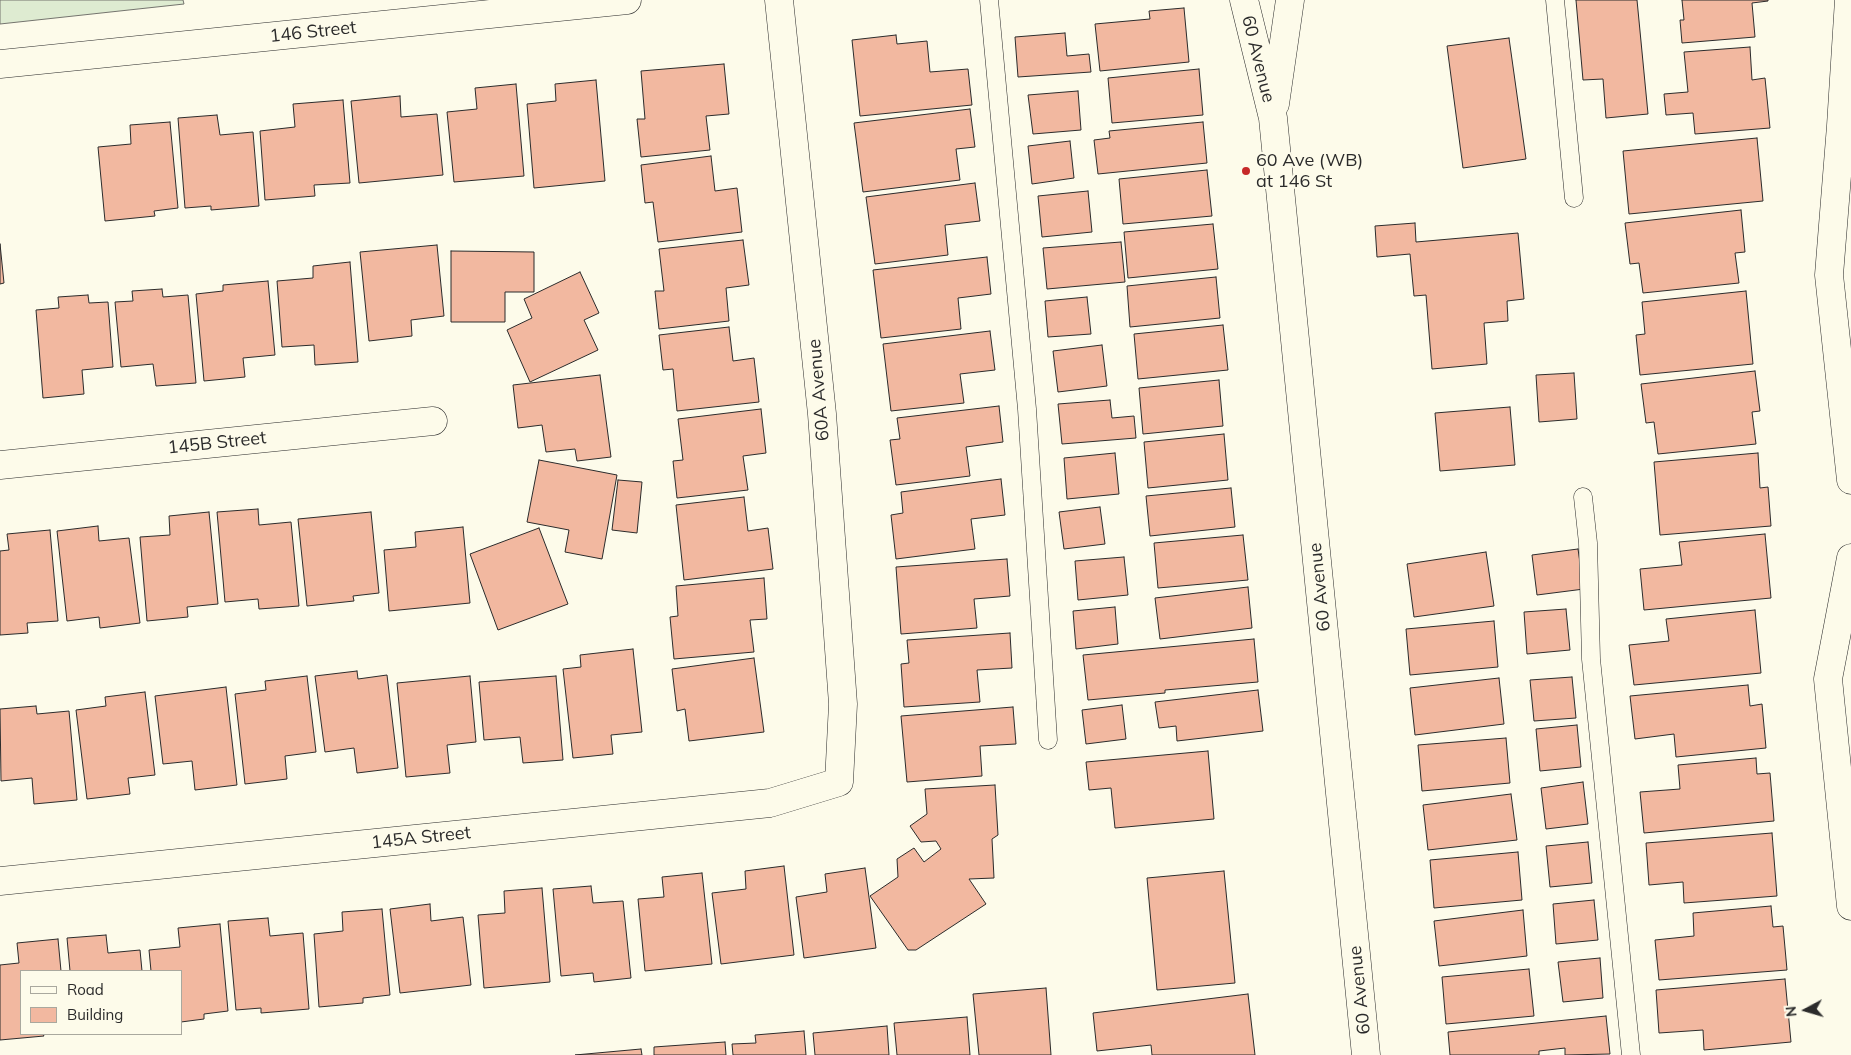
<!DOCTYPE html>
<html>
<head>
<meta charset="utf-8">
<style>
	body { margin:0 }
	#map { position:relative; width:1851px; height:1055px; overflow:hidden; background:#fdfbea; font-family:Mulish,sans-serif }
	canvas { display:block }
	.legend { position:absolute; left:20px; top:970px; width:162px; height:65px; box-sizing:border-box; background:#fdfbea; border:1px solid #a9a89e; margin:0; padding:6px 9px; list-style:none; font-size:15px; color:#2b2b2b }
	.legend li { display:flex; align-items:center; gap:10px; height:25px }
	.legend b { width:25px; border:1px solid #a9a89e }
	.north { position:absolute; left:1781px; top:985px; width:50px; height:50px; -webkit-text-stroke:4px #fdfbea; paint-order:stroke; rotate:264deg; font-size:14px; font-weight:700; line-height:20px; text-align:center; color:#2b2b2b }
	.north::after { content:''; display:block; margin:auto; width:18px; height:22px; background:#2b2b2b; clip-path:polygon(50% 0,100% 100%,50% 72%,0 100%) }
</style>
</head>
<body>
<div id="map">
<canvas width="1851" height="1055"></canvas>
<ul class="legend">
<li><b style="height:6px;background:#fdfbea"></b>Road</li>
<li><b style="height:14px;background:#f2b8a0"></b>Building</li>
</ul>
<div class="north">N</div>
</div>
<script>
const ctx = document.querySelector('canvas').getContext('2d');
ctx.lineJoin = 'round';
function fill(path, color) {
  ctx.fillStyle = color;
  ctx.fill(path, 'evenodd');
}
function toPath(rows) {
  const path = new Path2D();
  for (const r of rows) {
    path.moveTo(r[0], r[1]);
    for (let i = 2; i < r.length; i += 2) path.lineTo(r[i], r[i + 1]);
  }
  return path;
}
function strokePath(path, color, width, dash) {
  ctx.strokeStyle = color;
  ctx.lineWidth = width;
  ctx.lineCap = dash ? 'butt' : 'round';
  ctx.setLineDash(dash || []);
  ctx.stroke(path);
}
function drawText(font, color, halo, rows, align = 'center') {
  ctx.font = font + ' Mulish,sans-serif';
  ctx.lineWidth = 4;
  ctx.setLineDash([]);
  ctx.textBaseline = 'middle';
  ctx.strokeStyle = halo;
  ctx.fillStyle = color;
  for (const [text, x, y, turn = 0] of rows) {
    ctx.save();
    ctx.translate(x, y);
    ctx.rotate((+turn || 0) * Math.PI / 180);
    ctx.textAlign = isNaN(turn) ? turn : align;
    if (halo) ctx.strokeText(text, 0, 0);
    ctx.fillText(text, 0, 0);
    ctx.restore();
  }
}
const green = toPath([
	[0,0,183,0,184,4,0,24,0,0]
]);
fill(green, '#deebd1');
strokePath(green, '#74746e', 1);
const building = toPath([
	[1576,0,1637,0,1648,114,1606,118,1603,79,1583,80,1576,0],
	[1682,0,1768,0,1768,1,1752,3,1755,37,1682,43,1680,20,1684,20,1682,0],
	[1184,8,1189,62,1100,71,1095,24,1150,19,1149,11,1184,8],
	[1065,33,1067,56,1089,54,1091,72,1018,77,1015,37,1065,33],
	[896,35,897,44,927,41,930,72,968,69,972,105,860,116,852,40,896,35],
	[1509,38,1526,159,1463,168,1447,46,1509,38],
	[1750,47,1752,80,1765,78,1770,128,1695,134,1693,113,1666,115,1664,94,1688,92,1684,52,1750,47],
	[724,64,729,114,706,116,710,150,641,157,637,119,645,119,641,71,724,64],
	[1199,69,1203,115,1112,123,1108,78,1199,69],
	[596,80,605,181,534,188,527,104,556,101,555,84,596,80],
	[516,84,524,176,454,182,447,112,477,109,475,88,516,84],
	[1078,91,1081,130,1033,134,1028,95,1078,91],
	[400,96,401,117,437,114,443,175,359,183,351,101,400,96],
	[343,100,350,183,314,185,315,196,265,200,260,131,295,127,293,104,343,100],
	[970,109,975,147,956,149,960,180,863,192,854,123,970,109],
	[217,115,220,135,253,132,259,206,211,210,211,206,185,208,178,118,217,115],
	[170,122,178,208,154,211,155,216,105,221,98,147,131,144,130,125,170,122],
	[1203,122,1207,163,1098,174,1094,140,1110,138,1109,131,1203,122],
	[1757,138,1763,201,1629,214,1623,151,1757,138],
	[1070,141,1074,178,1032,184,1028,146,1070,141],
	[711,156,715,191,737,188,742,232,658,242,653,202,645,203,641,165,711,156],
	[1207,170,1212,216,1123,224,1119,179,1207,170],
	[975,183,980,221,945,225,948,255,875,264,866,197,975,183],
	[1088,191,1092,232,1042,237,1038,196,1088,191],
	[1741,210,1745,252,1735,253,1739,283,1643,293,1639,263,1630,264,1625,223,1741,210],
	[1415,223,1416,242,1518,233,1524,299,1507,301,1508,321,1484,323,1487,364,1432,369,1426,295,1414,296,1410,254,1377,257,1375,226,1415,223],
	[1213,224,1218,269,1128,278,1124,232,1213,224],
	[743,240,749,285,726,288,729,321,659,329,655,291,664,291,659,249,743,240],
	[1121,242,1125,282,1047,289,1043,248,1121,242],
	[0,244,4,283,0,284,0,244],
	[437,245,444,316,411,320,412,336,369,341,360,252,437,245],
	[451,251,534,252,534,292,505,292,505,322,451,322,451,251],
	[987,257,991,294,958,298,961,329,881,338,873,270,987,257],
	[350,262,358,362,315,365,314,345,282,347,277,281,313,278,313,266,350,262],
	[580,272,599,313,584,320,598,350,530,382,507,330,532,318,524,299,580,272],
	[1216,277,1220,318,1130,327,1127,286,1216,277],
	[268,281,275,355,243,358,245,377,204,381,196,294,223,291,223,285,268,281],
	[162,289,163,297,188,295,196,383,156,386,153,364,121,367,115,302,133,301,132,291,162,289],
	[1746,291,1753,364,1640,375,1636,335,1645,334,1642,302,1746,291],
	[88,295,89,303,108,302,113,367,82,370,84,394,43,398,36,310,59,308,58,297,88,295],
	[1087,297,1091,334,1048,337,1045,301,1087,297],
	[1223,325,1228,370,1138,379,1134,334,1223,325],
	[729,327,733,361,754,358,759,402,677,411,673,369,663,370,659,335,729,327],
	[990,331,995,370,960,374,964,403,891,411,883,344,990,331],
	[1102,345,1107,386,1058,392,1053,351,1102,345],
	[1755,371,1760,411,1752,412,1756,444,1658,454,1654,422,1646,423,1641,384,1755,371],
	[1574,373,1577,419,1539,422,1536,375,1574,373],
	[600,375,611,457,577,461,575,449,546,452,542,425,518,428,513,385,600,375],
	[1219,380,1223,426,1143,434,1139,388,1219,380],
	[1110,400,1112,418,1134,416,1136,438,1062,444,1058,404,1110,400],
	[999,406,1003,442,966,447,970,476,896,485,890,440,900,439,897,418,999,406],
	[1510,407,1515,465,1440,471,1435,413,1510,407],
	[761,409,766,453,743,456,748,490,677,498,673,461,683,460,678,419,761,409],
	[1224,434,1228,480,1148,488,1144,442,1224,434],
	[1115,453,1119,494,1067,499,1064,458,1115,453],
	[1758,453,1760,488,1768,487,1771,526,1660,535,1654,462,1758,453],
	[539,460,617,475,602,559,565,552,569,530,527,522,539,460],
	[1001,479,1005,515,971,519,975,549,896,559,891,515,903,513,901,492,1001,479],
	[618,480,642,482,637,533,612,530,618,480],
	[1231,488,1235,527,1150,536,1146,496,1231,488],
	[744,497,748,531,768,528,773,569,684,580,676,505,744,497],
	[1100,507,1105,544,1064,549,1059,512,1100,507],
	[258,509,259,525,291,522,299,606,259,609,258,599,225,602,217,512,258,509],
	[209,512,218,604,187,607,188,617,147,621,140,537,170,535,169,516,209,512],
	[371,512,379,593,353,596,354,601,307,606,298,519,371,512],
	[98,526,99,541,129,538,140,623,100,628,99,617,67,621,57,531,98,526],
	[463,527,470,603,389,611,384,550,416,547,415,532,463,527],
	[539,528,568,604,498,630,470,554,539,528],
	[50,530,58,621,27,623,28,633,0,635,0,551,9,550,7,534,50,530],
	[1765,534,1771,598,1644,610,1640,569,1682,565,1679,542,1765,534],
	[1243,535,1248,580,1158,588,1154,543,1243,535],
	[1578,549,1584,589,1537,595,1532,555,1578,549],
	[1486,552,1494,606,1414,617,1407,564,1486,552],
	[1124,557,1128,595,1078,600,1075,561,1124,557],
	[1007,559,1010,596,974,599,977,628,901,634,896,567,1007,559],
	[764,578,767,619,750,620,754,652,674,659,670,617,678,616,676,586,764,578],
	[1248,587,1252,628,1160,639,1155,598,1248,587],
	[1115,607,1118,644,1076,649,1073,611,1115,607],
	[1566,609,1570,650,1527,654,1524,612,1566,609],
	[1755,610,1761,673,1634,685,1629,645,1669,641,1666,619,1755,610],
	[1494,621,1498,667,1410,675,1406,629,1494,621],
	[1010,633,1012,668,977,670,980,702,904,707,901,664,909,663,907,640,1010,633],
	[1254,639,1258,682,1165,690,1165,693,1088,700,1083,655,1254,639],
	[633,649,642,732,611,735,613,754,573,758,563,669,581,667,580,655,633,649],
	[754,658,764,732,689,741,685,709,677,711,672,669,754,658],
	[357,671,358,679,387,675,398,768,357,773,354,748,325,752,315,676,357,671],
	[307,676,316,752,285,756,287,779,245,784,235,694,266,690,265,681,307,676],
	[470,676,476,742,447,745,450,773,406,777,397,683,470,676],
	[556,676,563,760,523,763,520,737,484,740,479,682,556,676],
	[1572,677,1576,718,1534,721,1530,680,1572,677],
	[1499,678,1504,724,1415,735,1410,688,1499,678],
	[1748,685,1750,706,1762,704,1766,748,1676,757,1674,734,1635,739,1630,696,1748,685],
	[226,687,237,785,195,790,192,761,163,764,155,696,226,687],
	[1258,690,1263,731,1177,741,1176,726,1159,728,1155,702,1258,690],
	[145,692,155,775,128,778,130,794,87,799,76,710,106,706,105,697,145,692],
	[1122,705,1126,739,1086,744,1082,710,1122,705],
	[36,706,37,714,69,711,77,800,34,804,32,778,1,781,0,709,36,706],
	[1013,707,1016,744,980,746,982,776,907,782,901,716,1013,707],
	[1577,725,1581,767,1540,771,1536,729,1577,725],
	[1506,738,1510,783,1422,791,1418,745,1506,738],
	[1208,751,1214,819,1115,828,1111,788,1089,790,1086,762,1208,751],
	[1756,758,1757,774,1770,773,1774,821,1644,833,1640,792,1680,789,1678,765,1756,758],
	[1583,782,1588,824,1546,829,1541,788,1583,782],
	[995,785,998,835,992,839,994,878,969,879,986,904,916,950,908,950,870,896,898,877,897,859,914,848,924,862,941,849,936,841,921,842,910,826,927,814,925,789,995,785],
	[1511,794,1517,840,1428,850,1423,805,1511,794],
	[1772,833,1777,896,1684,903,1683,882,1649,885,1646,843,1772,833],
	[1588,842,1592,883,1550,887,1546,846,1588,842],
	[1518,852,1522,900,1434,908,1430,860,1518,852],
	[784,866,794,955,721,964,712,893,746,889,745,871,784,866],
	[865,868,876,948,804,958,796,897,827,892,825,874,865,868],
	[1224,871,1235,983,1157,990,1147,878,1224,871],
	[702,873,712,964,645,971,638,899,664,897,662,877,702,873],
	[591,886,593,903,623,901,631,978,594,982,593,973,561,976,553,889,591,886],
	[542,888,550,982,484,988,478,915,505,913,504,891,542,888],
	[1594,900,1598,940,1556,944,1553,904,1594,900],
	[430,904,431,921,463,917,471,985,400,993,390,909,430,904],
	[1771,906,1773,927,1783,926,1787,970,1659,980,1655,940,1694,936,1693,913,1771,906],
	[382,909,390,995,363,998,363,1003,319,1007,314,934,343,931,342,912,382,909],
	[1523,910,1527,956,1439,966,1434,921,1523,910],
	[268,918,270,936,303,933,309,1009,261,1013,261,1008,236,1010,228,921,268,918],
	[220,924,228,1011,204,1014,204,1019,181,1022,181,971,151,971,149,950,180,947,178,928,220,924],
	[106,935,108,953,140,950,142,971,70,971,67,938,106,935],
	[58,939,61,971,21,971,21,1034,43,1034,44,1036,0,1040,0,965,19,963,17,943,58,939],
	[1600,958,1603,998,1563,1002,1558,962,1600,958],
	[1529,969,1534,1016,1446,1024,1442,977,1529,969],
	[1785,979,1791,1042,1704,1050,1703,1030,1659,1033,1656,990,1785,979],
	[1046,988,1051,1055,979,1055,973,994,1046,988],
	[1248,994,1255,1055,1152,1055,1151,1045,1097,1051,1093,1013,1248,994],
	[1606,1016,1610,1054,1565,1055,1565,1048,1539,1051,1539,1055,1450,1055,1448,1032,1606,1016],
	[967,1017,970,1055,897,1055,894,1023,967,1017],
	[887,1026,889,1055,815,1055,813,1033,887,1026],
	[804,1031,806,1055,733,1055,732,1044,756,1043,755,1035,804,1031],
	[725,1042,726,1055,654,1055,654,1047,725,1042],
	[641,1049,642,1055,575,1055,641,1049]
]);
fill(building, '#f2b8a0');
strokePath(building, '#2b2b2b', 1);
const lane = toPath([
	[989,0,1027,409,1048,740],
	[1555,0,1574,198],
	[1583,497,1588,543,1591,659,1631,1055]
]);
const street = toPath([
	[1849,0,1841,126,1829,275,1851,480],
	[0,64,627,0],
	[0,465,433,421],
	[1851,558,1828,679,1851,906],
	[0,881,770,803,839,782,843,704,822,414,779,0]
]);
const secondary = toPath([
	[1244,0,1273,118,1366,1055],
	[1275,104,1290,0]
]);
strokePath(lane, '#2b2b2b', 19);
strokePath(street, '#2b2b2b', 29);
strokePath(secondary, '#2b2b2b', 29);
strokePath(lane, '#fdfbea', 18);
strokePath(street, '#fdfbea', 28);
strokePath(secondary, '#fdfbea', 28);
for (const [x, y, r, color] of [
	[1246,171,5,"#c62828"]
]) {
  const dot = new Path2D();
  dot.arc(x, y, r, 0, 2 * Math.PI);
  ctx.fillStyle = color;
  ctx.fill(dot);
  strokePath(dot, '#fdfbea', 2);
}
drawText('18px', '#2b2b2b', '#fdfbea', [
	["146 Street",313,32,-6],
	["60 Avenue",1258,59,76],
	["60A Avenue",819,390,-95],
	["145B Street",217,443,-6],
	["60 Avenue",1320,587,-96],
	["145A Street",421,838,-6],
	["60 Avenue",1360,990,-96]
]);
drawText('18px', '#2b2b2b', '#fdfbea', [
	["60 Ave (WB)",1256,161],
	["at 146 St",1256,182]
], 'left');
</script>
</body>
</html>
